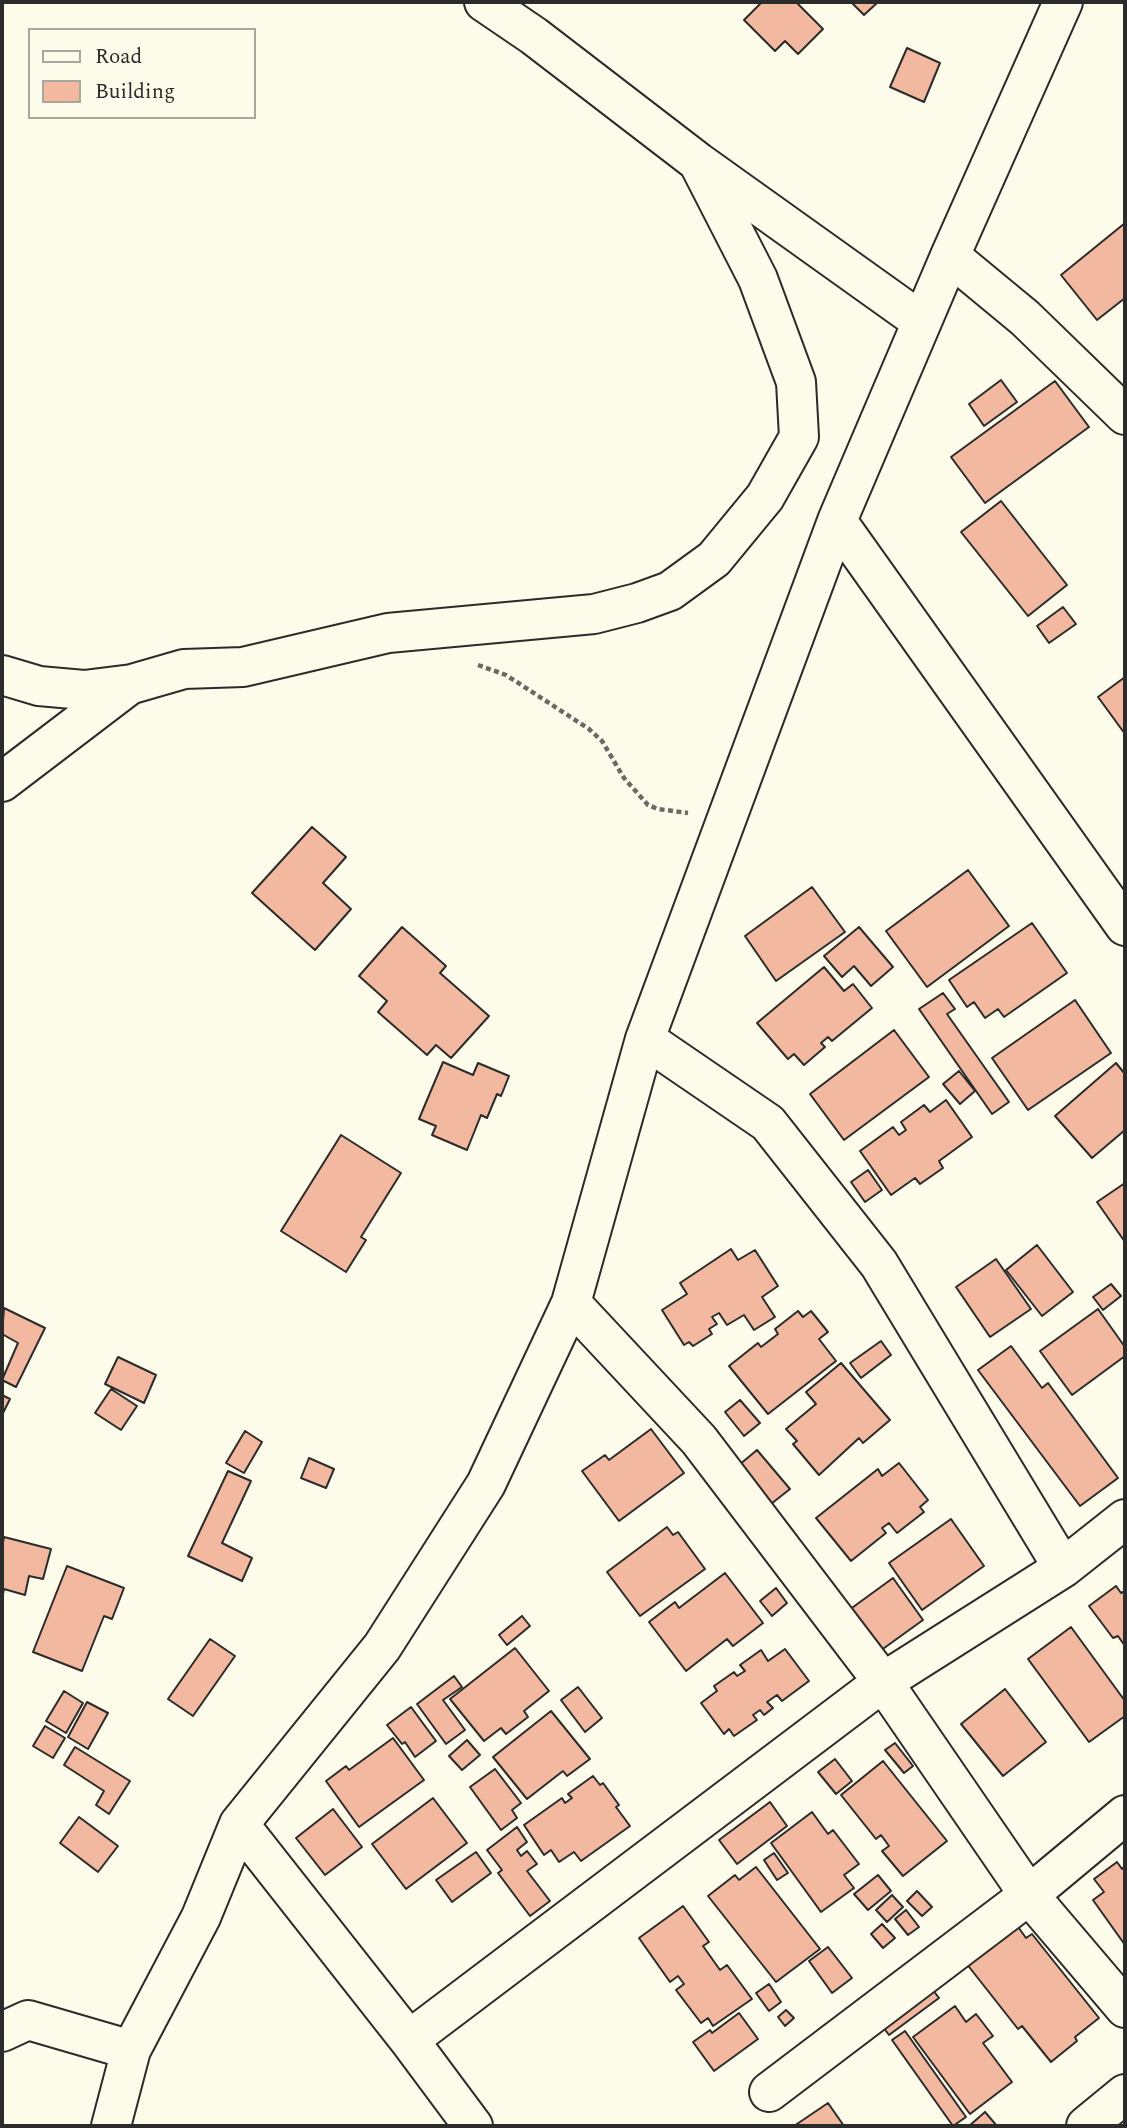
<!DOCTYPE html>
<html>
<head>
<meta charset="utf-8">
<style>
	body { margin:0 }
	#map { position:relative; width:1127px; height:2128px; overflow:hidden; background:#fdfbea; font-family:Spectral,serif }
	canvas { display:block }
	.frame { position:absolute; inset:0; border:4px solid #2b2b2b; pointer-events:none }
	.legend { position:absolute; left:28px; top:28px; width:228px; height:91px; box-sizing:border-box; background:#fdfbea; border:2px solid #a9a89e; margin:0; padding:9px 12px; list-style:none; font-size:21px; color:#2b2b2b }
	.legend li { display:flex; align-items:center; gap:14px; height:35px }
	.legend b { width:35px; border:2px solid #a9a89e }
</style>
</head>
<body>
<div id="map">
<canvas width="1127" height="2128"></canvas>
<div class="frame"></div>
<ul class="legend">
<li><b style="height:9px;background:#fdfbea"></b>Road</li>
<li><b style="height:19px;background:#f2b8a0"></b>Building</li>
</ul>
</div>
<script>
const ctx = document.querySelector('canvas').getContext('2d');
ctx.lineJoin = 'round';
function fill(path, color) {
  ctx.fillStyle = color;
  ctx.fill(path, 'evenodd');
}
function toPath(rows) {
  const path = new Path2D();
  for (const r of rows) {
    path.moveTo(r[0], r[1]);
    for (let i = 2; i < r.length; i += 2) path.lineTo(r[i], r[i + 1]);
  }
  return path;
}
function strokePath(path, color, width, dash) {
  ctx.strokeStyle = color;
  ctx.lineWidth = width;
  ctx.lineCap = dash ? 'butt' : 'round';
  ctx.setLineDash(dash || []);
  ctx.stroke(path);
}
const building = toPath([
	[762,2,796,2,823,29,798,54,785,41,775,51,744,20,762,2],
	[851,2,878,2,864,15,851,2],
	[907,48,940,63,924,102,890,87,907,48],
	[1125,223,1125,298,1097,320,1061,275,1125,223],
	[1001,380,1017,402,984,426,969,404,1001,380],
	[1055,381,1089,427,985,503,951,457,1055,381],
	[1001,501,1067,585,1028,616,961,532,1001,501],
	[1063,607,1076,624,1049,643,1037,626,1063,607],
	[1125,677,1125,734,1098,697,1125,677],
	[312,827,346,857,323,883,351,909,315,950,252,893,312,827],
	[968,870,1009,926,927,987,886,931,968,870],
	[812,887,845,932,776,981,745,936,812,887],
	[1032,923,1067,973,1004,1017,998,1009,985,1018,974,1002,967,1007,949,980,1032,923],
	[402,927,446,966,440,973,489,1016,451,1058,436,1045,427,1055,378,1012,387,1001,359,976,402,927],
	[859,927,893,967,871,986,854,966,842,977,824,956,859,927],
	[824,967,844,991,853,984,872,1008,832,1041,828,1037,821,1043,825,1047,804,1065,794,1054,788,1059,757,1023,824,967],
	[943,993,955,1009,947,1014,1009,1102,992,1114,919,1009,943,993],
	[1075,1000,1111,1053,1028,1110,992,1058,1075,1000],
	[894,1030,929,1077,844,1140,810,1094,894,1030],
	[443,1062,473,1075,478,1063,509,1076,501,1096,497,1094,487,1118,481,1115,467,1150,432,1135,436,1126,419,1119,443,1062],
	[1116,1063,1125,1074,1125,1130,1092,1158,1055,1116,1116,1063],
	[959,1071,975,1091,960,1104,943,1084,959,1071],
	[946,1100,972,1137,939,1161,943,1168,920,1184,915,1178,891,1195,860,1151,893,1127,899,1135,906,1130,901,1122,924,1105,930,1112,946,1100],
	[341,1135,401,1173,361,1237,366,1240,346,1272,281,1231,341,1135],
	[868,1170,882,1190,865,1202,851,1182,868,1170],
	[1125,1183,1125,1242,1097,1202,1125,1183],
	[1037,1245,1073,1292,1042,1316,1006,1270,1037,1245],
	[731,1249,738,1260,755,1250,778,1286,762,1297,775,1317,754,1330,744,1315,727,1325,719,1313,712,1317,717,1324,709,1329,712,1334,693,1346,689,1342,684,1345,662,1310,687,1294,680,1283,731,1249],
	[996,1259,1031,1309,990,1337,956,1287,996,1259],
	[1111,1284,1121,1296,1103,1310,1093,1297,1111,1284],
	[4,1308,45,1328,16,1387,2,1380,18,1343,2,1334,4,1308],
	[1098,1309,1125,1347,1125,1356,1072,1395,1040,1351,1098,1309],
	[798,1311,803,1317,811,1311,828,1332,819,1339,836,1361,768,1414,729,1366,758,1343,761,1347,778,1334,775,1329,798,1311],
	[881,1341,891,1355,861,1378,850,1363,881,1341],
	[1011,1346,1042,1388,1048,1383,1118,1478,1080,1506,978,1370,1011,1346],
	[118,1357,156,1375,144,1403,105,1384,118,1357],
	[841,1363,890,1420,863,1443,859,1438,819,1475,793,1444,797,1441,786,1429,816,1404,806,1392,841,1363],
	[111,1389,137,1406,121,1430,95,1413,111,1389],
	[2,1395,10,1399,2,1415,2,1395],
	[740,1400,760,1423,744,1436,725,1412,740,1400],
	[651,1429,684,1473,619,1521,582,1471,605,1455,609,1460,651,1429],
	[245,1431,262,1442,244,1473,226,1463,245,1431],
	[757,1450,790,1489,771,1504,739,1465,757,1450],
	[309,1458,334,1469,326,1488,301,1478,309,1458],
	[899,1463,928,1500,920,1507,924,1512,897,1533,889,1523,882,1528,886,1533,851,1561,816,1518,878,1469,882,1476,899,1463],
	[228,1471,251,1481,222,1543,252,1558,242,1581,188,1556,228,1471],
	[951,1519,984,1566,922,1610,889,1563,951,1519],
	[667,1527,673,1535,678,1532,705,1569,640,1616,607,1572,667,1527],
	[4,1537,51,1549,43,1579,29,1576,25,1595,4,1589,2,1599,2,1547,4,1537],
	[67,1566,124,1588,112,1619,104,1616,82,1671,33,1652,67,1566],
	[725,1573,763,1623,733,1646,727,1639,686,1671,649,1622,675,1602,679,1608,725,1573],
	[893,1578,923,1620,880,1651,849,1610,893,1578],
	[1116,1586,1121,1593,1125,1591,1125,1646,1118,1636,1113,1638,1089,1606,1116,1586],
	[776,1588,787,1603,772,1616,760,1601,776,1588],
	[522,1616,530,1626,507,1645,499,1635,522,1616],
	[1071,1627,1125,1701,1125,1716,1089,1742,1028,1659,1071,1627],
	[210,1639,235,1656,193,1716,168,1699,210,1639],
	[515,1648,549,1691,524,1711,528,1717,506,1734,501,1728,484,1741,450,1699,515,1648],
	[785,1649,809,1681,782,1701,777,1695,767,1702,773,1708,764,1715,760,1710,753,1715,757,1720,734,1736,729,1729,724,1734,701,1703,717,1691,714,1686,734,1672,737,1676,745,1671,740,1665,761,1650,768,1661,785,1649],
	[454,1676,462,1687,443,1700,465,1730,446,1744,417,1704,454,1676],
	[578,1687,602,1718,585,1732,561,1700,578,1687],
	[1005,1689,1046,1742,1003,1776,961,1724,1005,1689],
	[64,1691,83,1703,66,1733,46,1721,64,1691],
	[87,1702,108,1713,88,1749,68,1737,87,1702],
	[411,1707,436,1741,415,1757,405,1742,402,1744,387,1725,411,1707],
	[551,1711,590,1759,567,1776,563,1771,527,1799,493,1757,551,1711],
	[45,1726,65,1738,53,1758,33,1746,45,1726],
	[393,1738,424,1780,359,1827,326,1781,346,1766,349,1770,393,1738],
	[467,1740,480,1755,462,1770,449,1756,467,1740],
	[895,1743,913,1766,904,1773,885,1750,895,1743],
	[75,1747,130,1781,109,1814,96,1805,104,1791,64,1765,75,1747],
	[835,1759,852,1781,836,1794,818,1772,835,1759],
	[883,1761,947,1841,903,1876,882,1851,889,1846,881,1835,876,1839,841,1795,883,1761],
	[495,1769,521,1803,512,1810,517,1818,501,1830,470,1787,495,1769],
	[593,1776,600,1785,603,1783,619,1805,616,1807,630,1826,581,1861,574,1852,559,1862,551,1850,544,1855,524,1825,562,1798,565,1803,572,1798,568,1794,593,1776],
	[433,1798,467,1843,406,1889,372,1844,433,1798],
	[770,1802,787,1826,737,1864,719,1840,770,1802],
	[333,1809,362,1847,325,1875,296,1838,333,1809],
	[812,1812,828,1834,833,1830,859,1864,844,1875,854,1888,821,1912,771,1843,812,1812],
	[79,1817,118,1846,98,1872,60,1843,79,1817],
	[517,1827,527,1842,517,1850,521,1856,527,1851,537,1864,527,1871,550,1901,530,1916,498,1873,502,1870,487,1850,517,1827],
	[476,1852,491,1873,452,1902,436,1880,476,1852],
	[774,1853,788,1873,777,1880,764,1860,774,1853],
	[1117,1862,1122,1869,1125,1866,1125,1945,1093,1900,1104,1892,1094,1879,1117,1862],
	[756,1867,820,1949,776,1982,708,1896,735,1875,739,1880,756,1867],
	[878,1875,891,1891,868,1910,854,1894,878,1875],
	[917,1891,932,1907,922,1916,907,1901,917,1891],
	[892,1895,903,1907,887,1922,876,1910,892,1895],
	[683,1906,709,1942,703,1946,720,1970,727,1965,752,1999,713,2026,708,2018,701,2023,676,1990,684,1984,678,1976,670,1982,639,1938,683,1906],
	[906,1910,919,1927,908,1935,895,1919,906,1910],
	[882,1924,895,1938,883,1948,871,1934,882,1924],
	[1016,1924,1026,1938,1032,1934,1099,2018,1075,2037,1077,2041,1051,2062,1022,2026,1018,2029,966,1963,1016,1924],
	[828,1947,852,1978,832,1993,809,1961,828,1947],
	[923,1977,939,1998,889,2035,874,2015,923,1977],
	[769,1984,781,2002,769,2011,756,1993,769,1984],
	[955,2006,966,2022,976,2014,993,2036,983,2043,1012,2082,970,2114,913,2037,955,2006],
	[786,2010,794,2018,785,2026,778,2017,786,2010],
	[739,2013,758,2039,714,2071,693,2042,710,2030,712,2033,739,2013],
	[905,2031,966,2117,953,2126,892,2040,905,2031],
	[828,2103,844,2126,794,2126,828,2103],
	[985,2112,997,2126,969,2126,985,2112]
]);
fill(building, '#f2b8a0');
strokePath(building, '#2b2b2b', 2);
const minor = toPath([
	[484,2,534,36,698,162,922,322],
	[950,256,1025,318,1125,415],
	[837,521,1125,926],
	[2,675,39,686,84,690,132,684,184,669,243,667,388,633,594,614,637,603,670,591,714,559,765,497,799,437,796,382,758,279,698,162],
	[2,782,128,686],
	[645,1039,768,1123,879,1264,1063,1568],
	[571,1303,699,1440,883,1682,1029,1895,1125,2008],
	[239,1824,409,2040,473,2126],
	[2,2032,28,2020,131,2050],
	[409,2040,883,1682,1063,1568,1125,1519],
	[769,2092,1029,1895,1125,1815],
	[111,2126,131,2050,201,1917,239,1824,382,1647,486,1484,571,1303,645,1039,837,521,950,256,1063,2],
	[1086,2126,1125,2094]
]);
strokePath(minor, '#2b2b2b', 42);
strokePath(toPath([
	[478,665,506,675,589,729,602,741,624,778,648,805,658,809,688,813]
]), '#6a6964', 4.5, [5, 3.5]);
strokePath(minor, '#fdfbea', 38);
</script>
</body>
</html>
